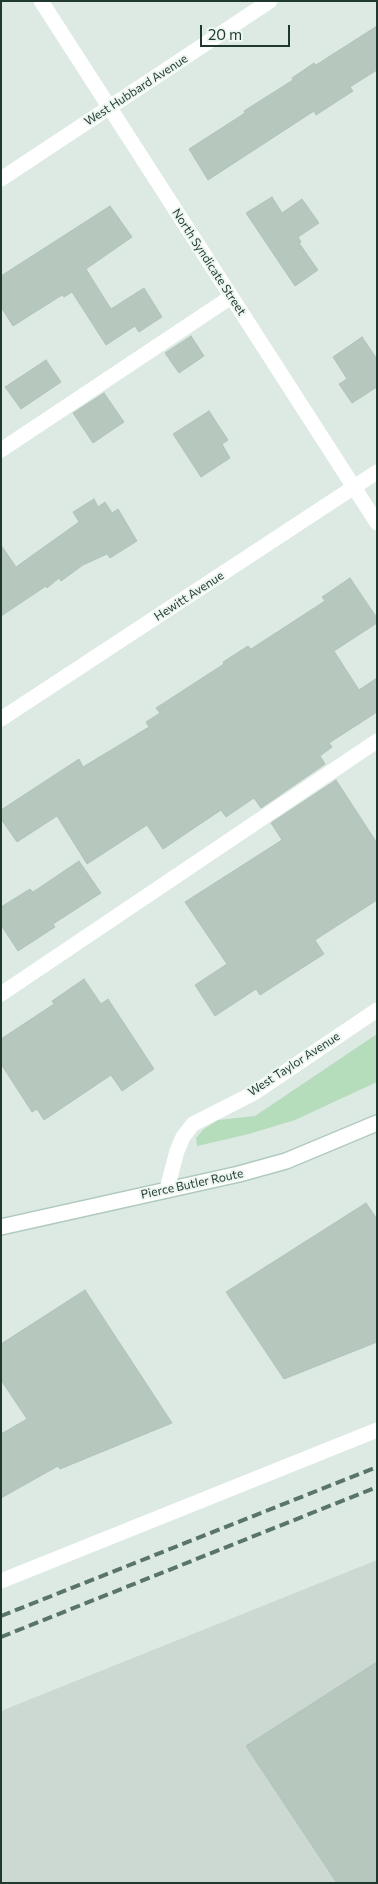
<!DOCTYPE html>
<html>
<head>
<meta charset="utf-8">
<style>
	body { margin:0 }
	#map { position:relative; width:378px; height:1884px; overflow:hidden; background:#ddeae3; font-family:Commissioner,sans-serif }
	canvas { display:block }
	.frame { position:absolute; inset:0; border:2px solid #1f392f; pointer-events:none }
	.scale { position:absolute; left:200px; top:25px; width:90px; height:22px; box-sizing:border-box; border:2px solid #1f392f; border-top:0; padding-left:6px; font-size:15px; line-height:18px; white-space:nowrap; color:#1f392f; -webkit-text-stroke:4px #eef6f1; paint-order:stroke }
</style>
</head>
<body>
<div id="map">
<canvas width="378" height="1884"></canvas>
<div class="frame"></div>
<div class="scale">20 m</div>
</div>
<script>
const ctx = document.querySelector('canvas').getContext('2d');
ctx.lineJoin = 'round';
function fill(path, color) {
  ctx.fillStyle = color;
  ctx.fill(path, 'evenodd');
}
function toPath(rows) {
  const path = new Path2D();
  for (const r of rows) {
    path.moveTo(r[0], r[1]);
    for (let i = 2; i < r.length; i += 2) path.lineTo(r[i], r[i + 1]);
  }
  return path;
}
function strokePath(path, color, width, dash) {
  ctx.strokeStyle = color;
  ctx.lineWidth = width;
  ctx.lineCap = dash ? 'butt' : 'round';
  ctx.setLineDash(dash || []);
  ctx.stroke(path);
}
function drawText(font, color, halo, rows, align = 'center') {
  ctx.font = font + ' Commissioner,sans-serif';
  ctx.lineWidth = 4;
  ctx.setLineDash([]);
  ctx.textBaseline = 'middle';
  ctx.strokeStyle = halo;
  ctx.fillStyle = color;
  for (const [text, x, y, turn = 0] of rows) {
    ctx.save();
    ctx.translate(x, y);
    ctx.rotate((+turn || 0) * Math.PI / 180);
    ctx.textAlign = isNaN(turn) ? turn : align;
    if (halo) ctx.strokeText(text, 0, 0);
    ctx.fillText(text, 0, 0);
    ctx.restore();
  }
}
fill(toPath([
	[377,1560,377,1883,1,1883,1,1711]
]), '#ccd9d2');
fill(toPath([
	[377,1034,377,1082,295,1120,249,1134,197,1146,196,1138,204,1129,218,1120,255,1116]
]), '#b5dcbb');
const building = toPath([
	[377,26,377,70,350,87,353,91,316,115,314,111,208,180,189,149,245,113,244,111,293,80,292,78,314,63,316,65,377,26],
	[272,197,282,213,302,199,319,223,298,237,301,242,299,243,318,270,295,286,246,213,272,197],
	[110,206,132,237,86,269,111,309,144,288,162,317,139,332,135,326,106,345,72,292,64,297,62,295,13,326,1,307,1,276,110,206],
	[191,336,204,356,179,373,165,353,191,336],
	[362,337,377,359,377,387,352,403,339,384,347,379,333,357,362,337],
	[46,360,61,382,21,409,5,387,46,360],
	[104,393,124,422,93,443,73,413,104,393],
	[209,411,228,440,222,444,230,458,201,477,173,434,209,411],
	[94,499,98,507,105,502,112,513,118,509,137,541,110,558,107,554,83,565,61,581,59,578,47,588,46,586,1,616,1,545,16,567,79,522,73,512,94,499],
	[350,578,377,618,377,623,334,651,359,690,377,678,377,712,329,743,332,747,320,756,325,764,261,808,254,798,226,817,221,810,163,849,147,825,87,864,57,816,17,842,1,819,1,810,79,759,83,767,149,727,146,722,160,713,156,708,224,664,223,662,248,646,251,649,325,601,322,597,350,578],
	[336,780,377,843,377,900,315,940,324,954,260,995,256,989,215,1016,195,985,227,964,185,902,282,840,271,823,336,780],
	[79,861,101,893,53,924,55,927,18,951,1,925,1,907,30,889,33,892,79,861],
	[84,979,101,1004,108,999,154,1069,122,1091,111,1075,44,1120,37,1109,32,1112,1,1064,1,1039,54,1004,52,1001,84,979],
	[366,1203,377,1219,377,1342,284,1379,226,1292,366,1203],
	[85,1290,172,1423,60,1469,58,1466,1,1498,1,1434,27,1419,1,1380,1,1344,85,1290],
	[377,1662,377,1883,337,1883,246,1746,377,1662]
]);
fill(building, '#b6c7be');
strokePath(building, '#b0c3b9', 1);
const secondary = toPath([
	[1,1227,239,1174,286,1161,377,1123]
]);
strokePath(secondary, '#b1cabe', 18);
strokePath(toPath([
	[1,450,231,297],
	[1,994,377,741],
	[1,1581,377,1430]
]), '#fff', 15);
strokePath(toPath([
	[41,1,377,523],
	[1,179,270,1],
	[1,719,377,472],
	[167,1189,177,1151,183,1137,193,1124,254,1093,377,1010]
]), '#fff', 15);
strokePath(secondary, '#fff', 15);
strokePath(toPath([
	[1,1616,377,1467],
	[1,1637,377,1487]
]), '#59756a', 4, [10, 5]);
drawText('12px', '#1f392f', '#eef6f1', [
	["West Hubbard Avenue",136,90,-33],
	["North Syndicate Street",209,262,57],
	["Hewitt Avenue",189,596,-33],
	["West Taylor Avenue",294,1064,-33],
	["Pierce Butler Route",192,1184,-12]
]);
</script>
</body>
</html>
